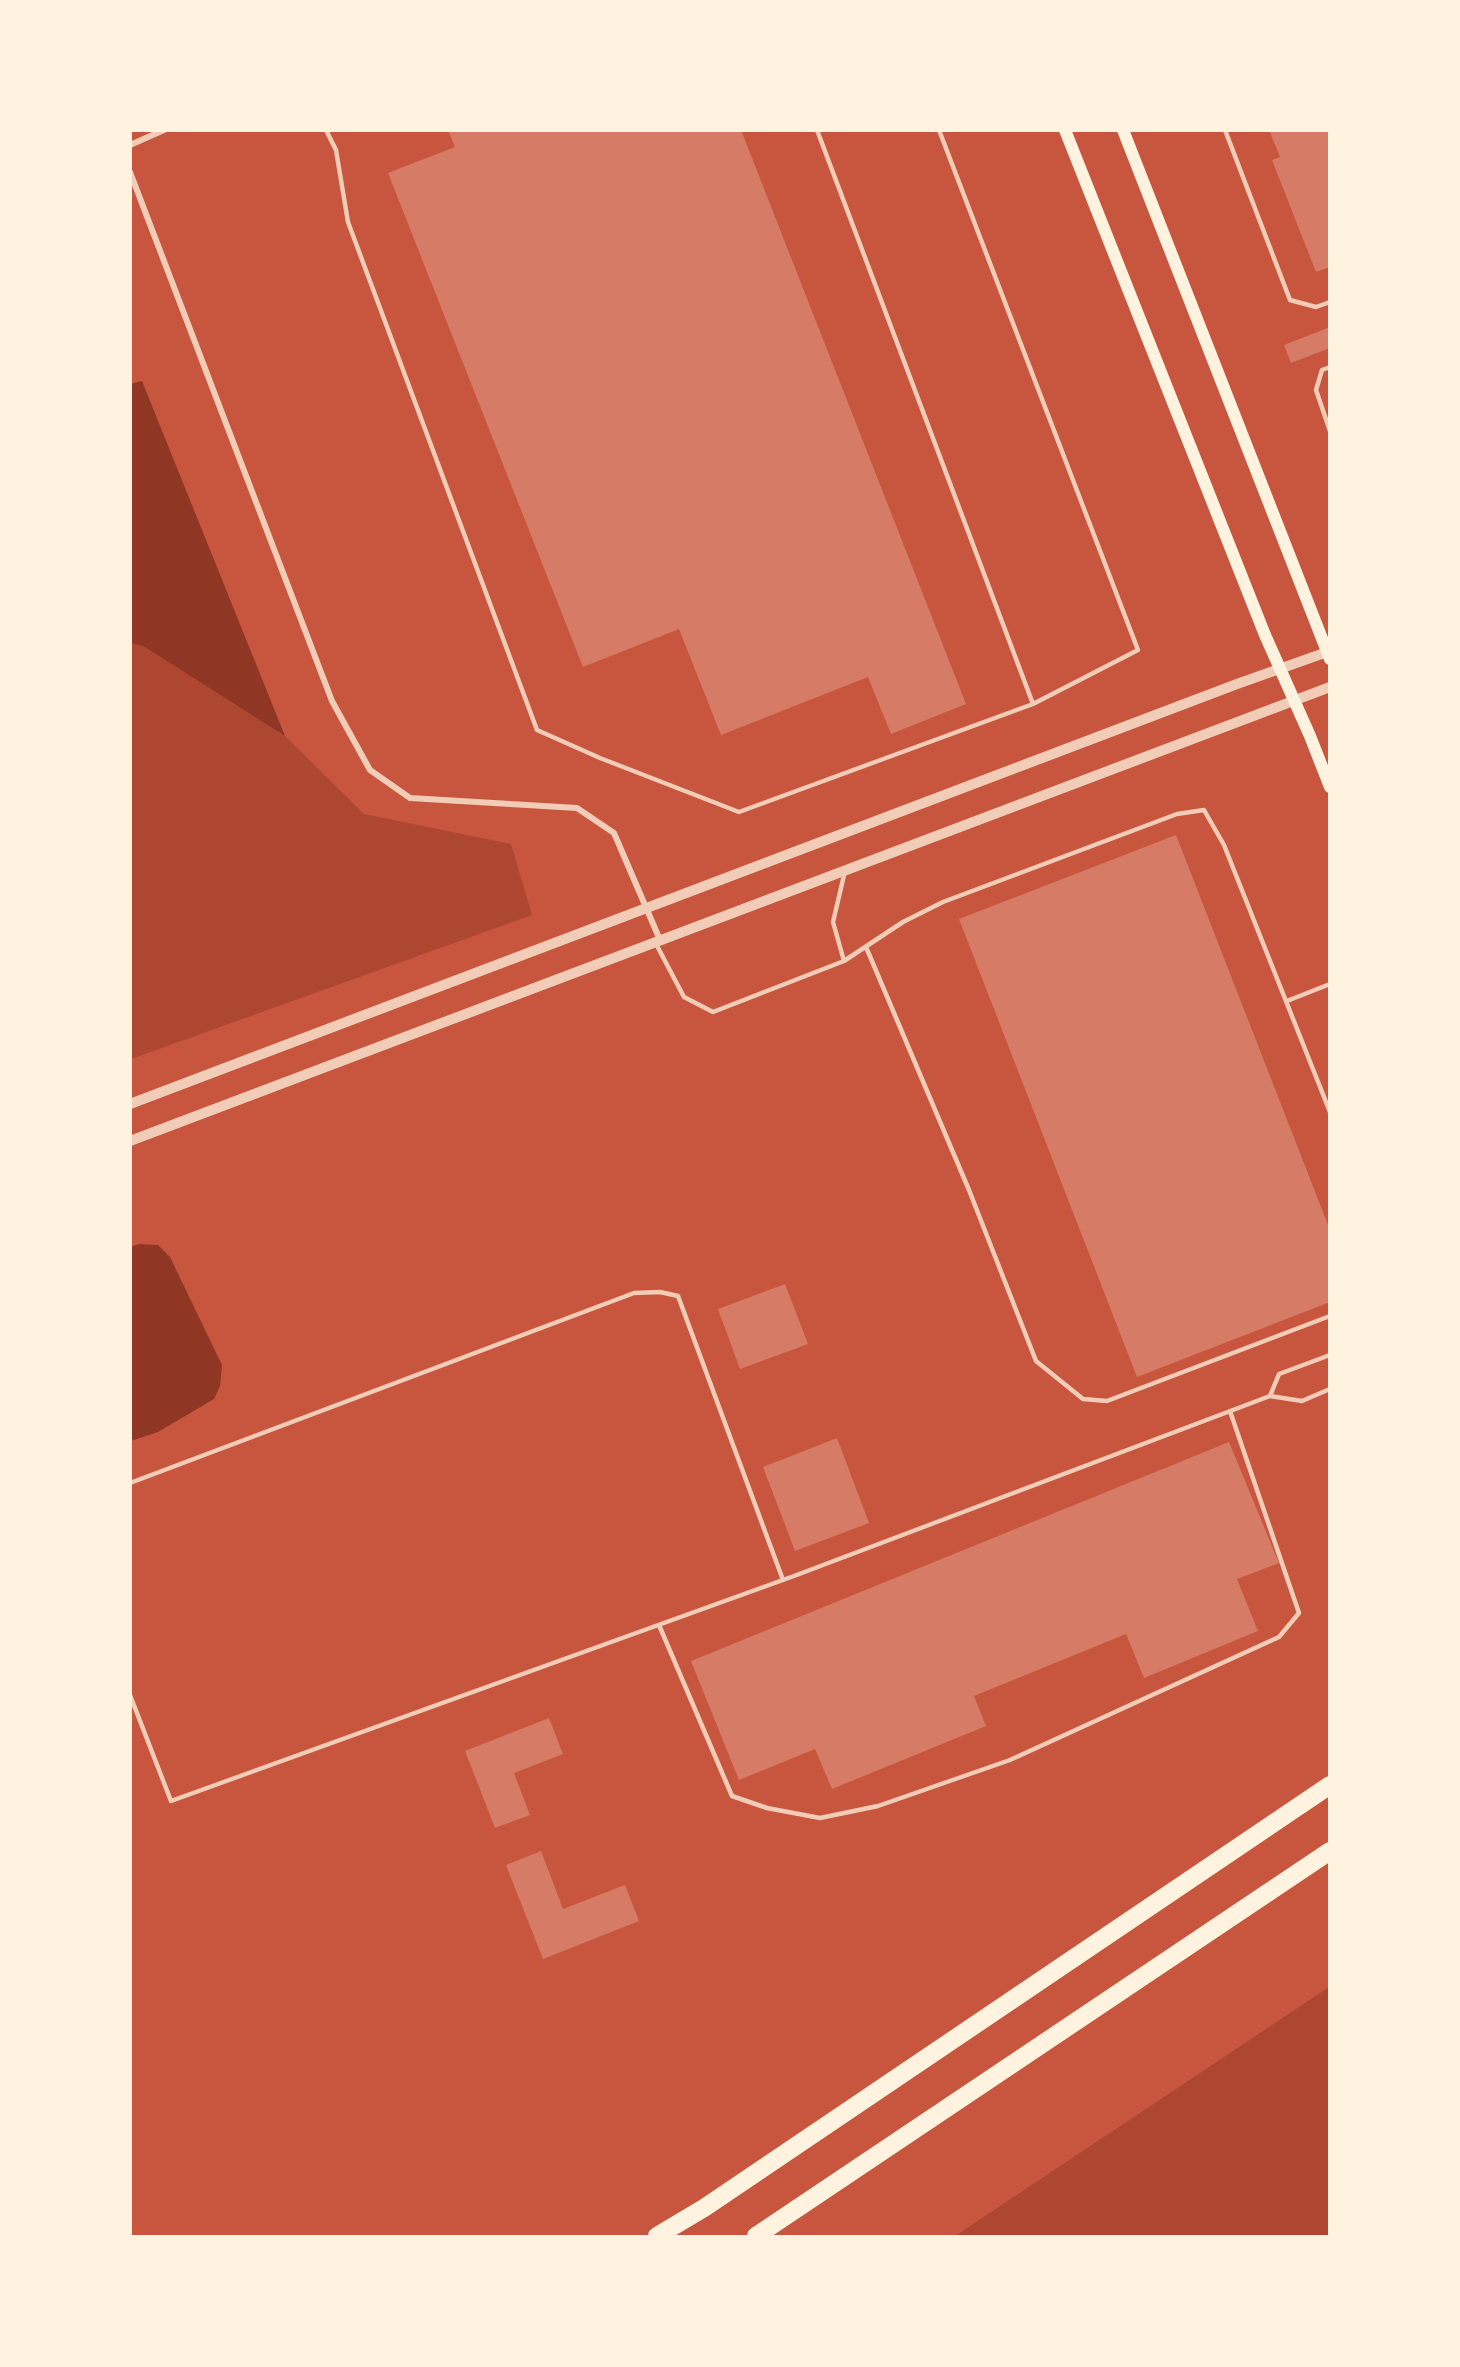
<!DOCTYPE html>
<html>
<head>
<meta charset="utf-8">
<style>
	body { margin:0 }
	#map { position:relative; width:1460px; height:2367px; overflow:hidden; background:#c8553d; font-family:Cabin,sans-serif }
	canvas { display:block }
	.frame { position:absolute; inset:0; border:132px solid #fff3e0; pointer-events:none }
</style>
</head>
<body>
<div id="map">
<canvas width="1460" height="2367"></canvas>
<div class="frame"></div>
</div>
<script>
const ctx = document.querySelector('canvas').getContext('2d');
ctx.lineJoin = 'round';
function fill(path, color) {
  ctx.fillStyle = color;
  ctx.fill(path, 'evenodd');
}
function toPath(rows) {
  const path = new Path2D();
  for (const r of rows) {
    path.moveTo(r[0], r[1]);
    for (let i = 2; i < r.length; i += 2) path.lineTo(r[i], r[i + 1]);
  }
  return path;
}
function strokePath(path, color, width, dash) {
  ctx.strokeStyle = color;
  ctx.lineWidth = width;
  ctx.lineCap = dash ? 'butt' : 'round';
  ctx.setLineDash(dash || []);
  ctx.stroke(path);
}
fill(toPath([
	[131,643,143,646,285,736,364,814,511,844,532,915,131,1059],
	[1329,1987,1329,2236,955,2236,1158,2101]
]), '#ae4732');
fill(toPath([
	[142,381,285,736,143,646,131,643,130,384],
	[140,1244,158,1245,170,1257,222,1365,220,1386,214,1399,158,1432,131,1441,130,1247]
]), '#8f3625');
fill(toPath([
	[448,130,741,130,966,704,891,734,868,677,721,735,679,629,583,667,388,173,455,147],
	[1269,130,1330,130,1330,267,1316,272,1272,160,1280,157],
	[1330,327,1330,348,1291,363,1284,345],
	[1176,835,1330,1230,1330,1302,1137,1377,959,919],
	[785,1284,808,1344,740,1369,718,1309],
	[837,1438,869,1523,795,1551,763,1467],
	[1229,1442,1279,1563,1237,1579,1258,1631,1144,1678,1126,1634,974,1696,986,1726,832,1789,815,1749,739,1780,691,1661],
	[549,1718,563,1754,514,1773,530,1815,495,1828,465,1751],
	[541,1851,563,1909,625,1885,639,1921,543,1959,506,1865]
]), '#d67c66');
strokePath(toPath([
	[326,130,336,150,348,222,537,730,600,758,739,812,1033,704],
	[817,130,1033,704,1138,650,939,130],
	[1225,130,1290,300,1316,307,1330,302],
	[1330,367,1322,370,1316,390,1330,431],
	[655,942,684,997,713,1012,844,961,903,922,943,902,1177,814,1204,810,1224,845,1330,1112],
	[866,947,969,1190,1036,1361,1083,1399,1107,1401,1330,1316],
	[844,961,833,922,845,871],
	[1287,1001,1330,984],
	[1270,1396,1279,1374,1330,1355],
	[130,1483,634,1293,660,1292,678,1296,783,1580],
	[659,1625,732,1796,767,1808,820,1818,878,1806,1010,1760,1279,1637,1299,1613,1230,1411],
	[130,1695,171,1801,794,1576,1270,1396,1302,1401,1330,1389]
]), '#f1ccb7', 4.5);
strokePath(toPath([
	[130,145,164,130],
	[130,172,332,701,370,770,410,798,577,808,614,833,660,940]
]), '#f1ccb7', 6);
strokePath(toPath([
	[130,1104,1237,684,1330,651],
	[130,1141,1330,687]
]), '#f1ccb7', 10);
strokePath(toPath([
	[1065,130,1265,635,1310,736,1330,787],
	[1123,130,1330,659]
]), '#fff3e0', 12);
strokePath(toPath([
	[657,2236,704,2208,1330,1785],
	[756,2236,1330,1851]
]), '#fff3e0', 18);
</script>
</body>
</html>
